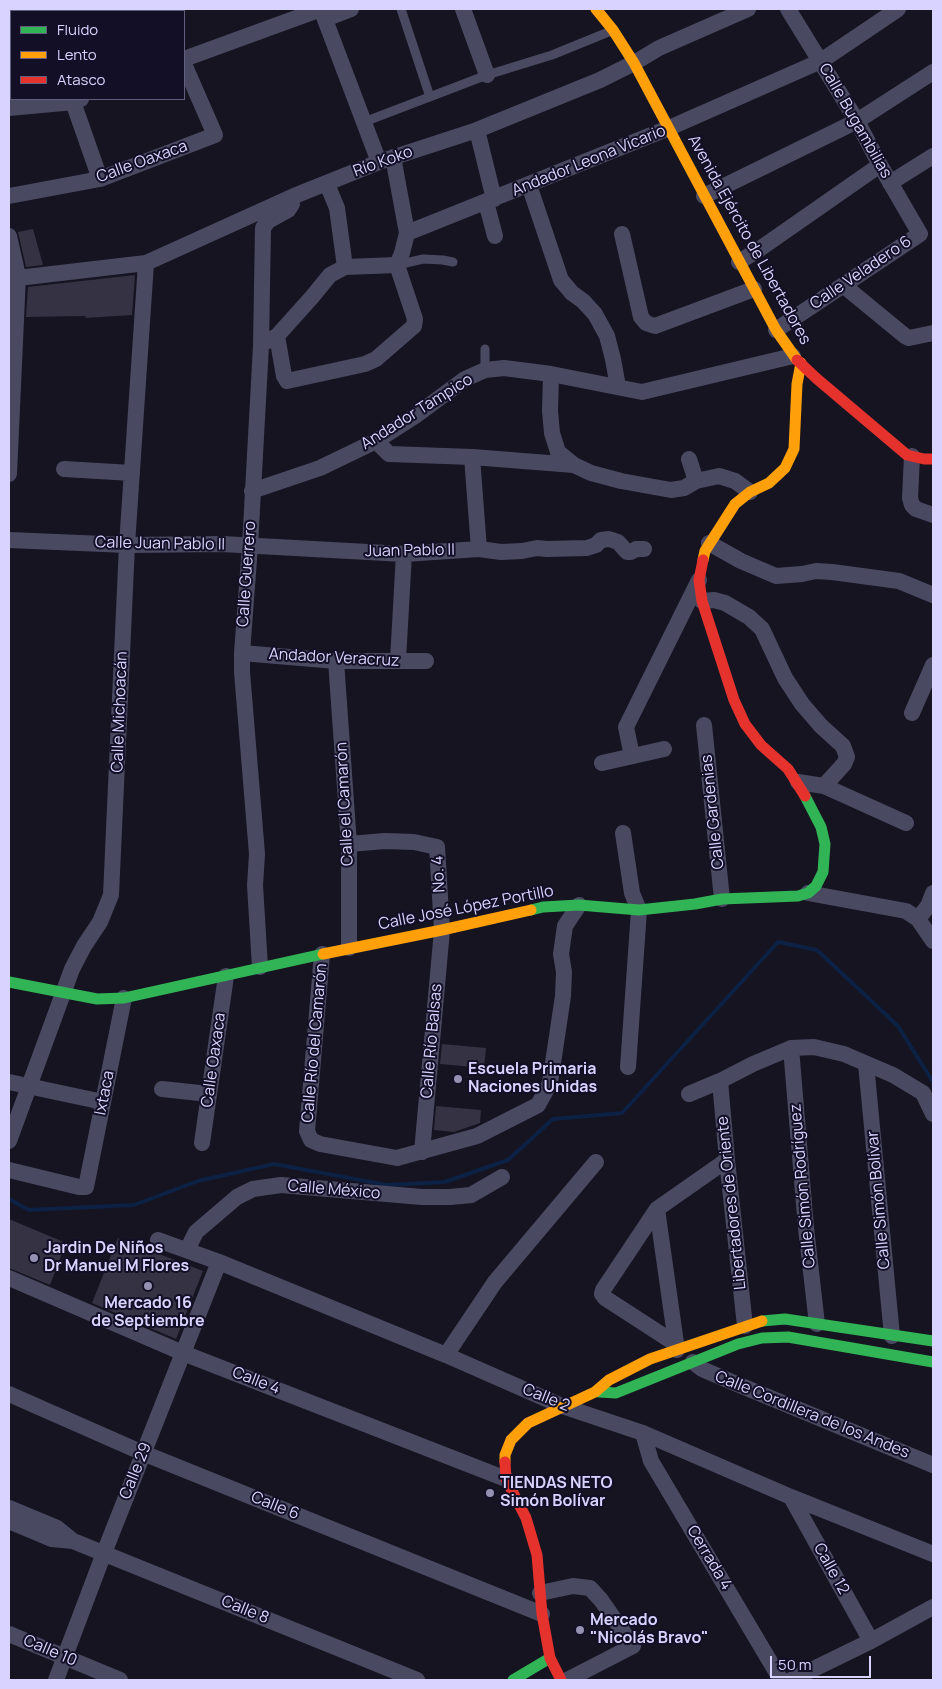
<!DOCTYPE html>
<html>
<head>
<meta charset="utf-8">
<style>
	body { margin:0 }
	#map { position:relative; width:942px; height:1689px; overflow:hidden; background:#161421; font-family:Manrope,sans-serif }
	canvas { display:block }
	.frame { position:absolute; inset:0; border:10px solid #d9d4ff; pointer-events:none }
	.legend { position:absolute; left:10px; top:10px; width:175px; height:90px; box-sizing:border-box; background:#130f26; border:1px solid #625e7d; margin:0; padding:6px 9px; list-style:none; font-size:15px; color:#d9d4ff }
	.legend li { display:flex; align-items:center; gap:10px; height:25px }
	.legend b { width:25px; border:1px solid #625e7d }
	.scale { position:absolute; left:770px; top:1656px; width:101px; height:22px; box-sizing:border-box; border:2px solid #d9d4ff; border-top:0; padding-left:6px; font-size:15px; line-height:18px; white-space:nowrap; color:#d9d4ff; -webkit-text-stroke:4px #130f26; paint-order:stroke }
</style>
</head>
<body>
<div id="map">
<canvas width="942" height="1689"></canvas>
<div class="frame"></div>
<ul class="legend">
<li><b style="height:6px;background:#30b455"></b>Fluido</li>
<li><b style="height:6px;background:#ff9f0a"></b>Lento</li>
<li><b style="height:6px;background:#e5322d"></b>Atasco</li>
</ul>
<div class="scale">50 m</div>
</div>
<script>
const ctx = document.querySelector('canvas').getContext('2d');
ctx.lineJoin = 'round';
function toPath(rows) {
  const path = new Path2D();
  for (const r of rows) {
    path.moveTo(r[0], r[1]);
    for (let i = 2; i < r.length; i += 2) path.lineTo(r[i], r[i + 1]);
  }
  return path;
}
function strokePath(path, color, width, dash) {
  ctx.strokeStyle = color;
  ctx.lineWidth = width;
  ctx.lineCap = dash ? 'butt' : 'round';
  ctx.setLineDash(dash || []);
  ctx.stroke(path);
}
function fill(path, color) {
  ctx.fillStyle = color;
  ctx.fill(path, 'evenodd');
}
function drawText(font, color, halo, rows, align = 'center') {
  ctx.font = font + ' Manrope,sans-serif';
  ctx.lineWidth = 4;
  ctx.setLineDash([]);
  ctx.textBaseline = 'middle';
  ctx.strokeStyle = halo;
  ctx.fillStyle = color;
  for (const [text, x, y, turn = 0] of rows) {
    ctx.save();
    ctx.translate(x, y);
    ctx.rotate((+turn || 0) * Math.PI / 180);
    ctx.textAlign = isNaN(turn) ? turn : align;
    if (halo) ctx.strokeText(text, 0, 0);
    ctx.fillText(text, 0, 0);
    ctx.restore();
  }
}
strokePath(toPath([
	[9,1199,29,1210,134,1205,198,1181,274,1164,387,1185,445,1182,508,1160,553,1119,622,1113,778,942,817,950,898,1026,933,1082]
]), '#0d2144', 4);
fill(toPath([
	[33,229,43,265,26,267,18,232],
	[135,275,132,315,85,318,86,316,26,317,28,287],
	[442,1044,486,1048,484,1068,440,1064],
	[436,1106,481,1110,480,1123,454,1132,434,1130],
	[9,1219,66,1243,50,1285,9,1268],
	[118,1238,203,1271,176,1339,92,1303]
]), '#343243');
strokePath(toPath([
	[401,9,430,97],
	[364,122,487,75,552,55,611,31],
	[397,265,423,259,443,260,453,262],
	[485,370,485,349]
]), '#4a4962', 9);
strokePath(toPath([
	[39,9,39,11],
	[161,9,162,11],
	[321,9,379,162],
	[463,9,487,75],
	[788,9,857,121,880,165,920,234],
	[87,11,94,9],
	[325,19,351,9],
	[9,30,11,29],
	[184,59,321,9],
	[72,99,100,179],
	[9,108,74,102,81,99],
	[477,130,494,199],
	[890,183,933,156],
	[327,184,337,208,345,267],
	[529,185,561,280,572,293,583,301,595,314,607,336,613,359,618,387],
	[9,196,100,179,215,135,184,64],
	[704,196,857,121,933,72],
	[486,202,495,236],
	[407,233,669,128,821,61,898,9],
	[622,234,641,317,646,323,655,326,754,289],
	[9,236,18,276,9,474],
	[739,262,761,248,880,165],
	[9,279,146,263,294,196,379,162,477,130,600,80,634,63,659,48,748,9],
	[843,285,905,336,909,338,933,333],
	[776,330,920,234],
	[277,336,284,376,287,381,365,364,376,359,414,326,415,319,397,265,402,253,407,233,393,157],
	[268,341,277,336,312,297,330,275,345,267,397,265],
	[551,374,550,411,552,433,558,452,574,465],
	[376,441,389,454,472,457,574,465,591,473,621,481,671,490,684,488,696,481,719,476,735,481,750,492],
	[912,456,910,498,912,505,916,509,933,515],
	[472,457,479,549],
	[689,459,696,481],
	[64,469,132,473],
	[252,491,320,468,376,441,415,416,465,379,485,370,504,368,551,374,642,392,793,356],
	[9,540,127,545,222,544,404,554,479,549,501,552,522,551,537,548,547,549,587,548,596,545,601,540,609,539,618,542,627,552,631,552,636,549,644,549],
	[709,543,741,561,776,576,802,574,816,571,832,572,899,581,933,595],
	[702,601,714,600,725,603,749,617,762,629,785,678,802,704,821,726,843,746,847,757,844,764,824,786],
	[242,653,336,661,426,661],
	[398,660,404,554],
	[336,661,349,844,349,948],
	[912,713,933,665],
	[704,725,722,899],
	[632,756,626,727,699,580],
	[602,763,664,749],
	[798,782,824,786,906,823],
	[623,833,632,893,639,910,628,1067],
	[349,844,385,841,414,842,437,847,442,930,422,1152],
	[808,893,906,911,918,919,933,941],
	[918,919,928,906,933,893],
	[322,954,307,1131,311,1140,320,1144,397,1158,477,1136,538,1105,550,1083,563,996,564,972,561,954,565,926,579,905],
	[260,967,255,885,257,854,242,672,242,653,250,546,261,346,263,228,268,221,288,210,292,204],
	[791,1048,806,1228,817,1324],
	[866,1064,892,1336],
	[720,1081,727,1160,745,1326],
	[9,1082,103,1102],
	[162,1089,209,1094],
	[689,1094,720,1081,753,1064,791,1048,814,1047,844,1054,893,1075,923,1093,933,1114],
	[9,1141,72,969,84,946,100,922,111,895,127,545,146,263],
	[202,1143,226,976],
	[9,1170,79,1187,86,1187,124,998],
	[657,1209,677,1350],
	[158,1240,219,1262,446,1355,562,1406,643,1433,791,1497,933,1554],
	[187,1250,196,1232,237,1197,253,1189,281,1185,422,1197,450,1197,471,1195,502,1177],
	[9,1278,183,1353,506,1479],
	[676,1344,605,1298,602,1294,603,1290,657,1209,727,1160],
	[446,1355,495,1282,596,1162],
	[693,1362,702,1369,732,1382,933,1465],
	[9,1394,143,1453,542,1614],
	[643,1433,651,1461,781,1680],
	[791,1497,871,1641],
	[9,1508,57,1528,73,1541,417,1680],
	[9,1521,52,1539,73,1541],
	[540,1593,573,1586,590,1588,601,1600,633,1646,567,1680],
	[9,1634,120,1680],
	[56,1680,104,1553,219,1262],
	[791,1680,871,1641,933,1607]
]), '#4a4962', 16);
strokePath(toPath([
	[531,910,543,907,579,905,639,910,695,904,722,899,798,896,808,893,816,886,823,872,825,844,821,827,805,796],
	[9,982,97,999,124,998,323,954],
	[762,1321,785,1319,933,1341],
	[599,1392,616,1393,738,1344,762,1338,788,1337,933,1362],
	[513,1680,550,1658]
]), '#30b455', 11);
strokePath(toPath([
	[596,9,613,30,634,63,776,330,797,360],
	[703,560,705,551,735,504,750,492,769,483,785,468,794,449,797,384,801,363],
	[323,954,442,930,531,910],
	[505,1462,505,1455,511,1440,528,1423,595,1392,609,1380,650,1359,762,1321]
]), '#ff9f0a', 11);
strokePath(toPath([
	[797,360,816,378,907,455,924,459,933,459],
	[703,560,699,580,702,601,734,700,745,724,761,745,788,769,805,796],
	[505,1462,506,1479,526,1518,537,1555,542,1614,550,1658,561,1680]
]), '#e5322d', 11);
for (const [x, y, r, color] of [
	[458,1079,5,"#9591b1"],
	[34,1258,5,"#9591b1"],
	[148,1286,5,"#9591b1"],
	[490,1493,5,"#9591b1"],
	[580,1630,5,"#9591b1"]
]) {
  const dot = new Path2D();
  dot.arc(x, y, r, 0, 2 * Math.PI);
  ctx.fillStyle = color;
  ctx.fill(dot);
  strokePath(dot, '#130f26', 2);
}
drawText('16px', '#d9d4ff', '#130f26', [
	["Calle Bugambilias",855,121,60],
	["Andador Leona Vicario",589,161,-22],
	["Calle Oaxaca",142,162,-20],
	["Río Koko",383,162,-20],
	["Avenida Ejército de Libertadores",749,240,61],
	["Calle Veladero 6",861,273,-34],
	["Andador Tampico",417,412,-32],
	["Calle Juan Pablo II",160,544,1],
	["Juan Pablo II",410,551,-1],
	["Calle Guerrero",247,574,-86],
	["Andador Veracruz",334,658,3],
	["Calle Michoacán",120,712,-88],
	["Calle el Camarón",345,804,-93],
	["Calle Gardenias",713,812,-96],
	["No. 4",439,874,-93],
	["Calle José López Portillo",466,908,-11],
	["Calle Río Balsas",432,1041,-85],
	["Calle Río del Camarón",315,1043,-85],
	["Calle Oaxaca",214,1060,-82],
	["Ixtaca",105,1093,-79],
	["Calle Simón Rodríguez",803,1186,-95],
	["Calle México",334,1190,5],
	["Calle Simón Bolívar",879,1200,-95],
	["Libertadores de Oriente",732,1203,-96],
	["Calle 4",256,1381,21],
	["Calle 2",546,1398,22],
	["Calle Cordillera de los Andes",812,1415,22],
	["Calle 29",136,1471,-68],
	["Calle 6",275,1506,22],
	["Cerrada 4",709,1558,59],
	["Calle 12",831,1569,61],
	["Calle 8",245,1610,22],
	["Calle 10",50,1651,23]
]);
drawText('bold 16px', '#d9d4ff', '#130f26', [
	["Escuela Primaria",468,1070],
	["Naciones Unidas",468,1088],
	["Jardin De Niños",44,1249],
	["Dr Manuel M Flores",44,1267],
	["Mercado 16",148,1304,"center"],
	["de Septiembre",148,1322,"center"],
	["TIENDAS NETO",500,1484],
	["Simón Bolívar",500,1502],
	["Mercado",590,1621],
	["\"Nicolás Bravo\"",590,1639]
], 'left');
</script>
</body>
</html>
